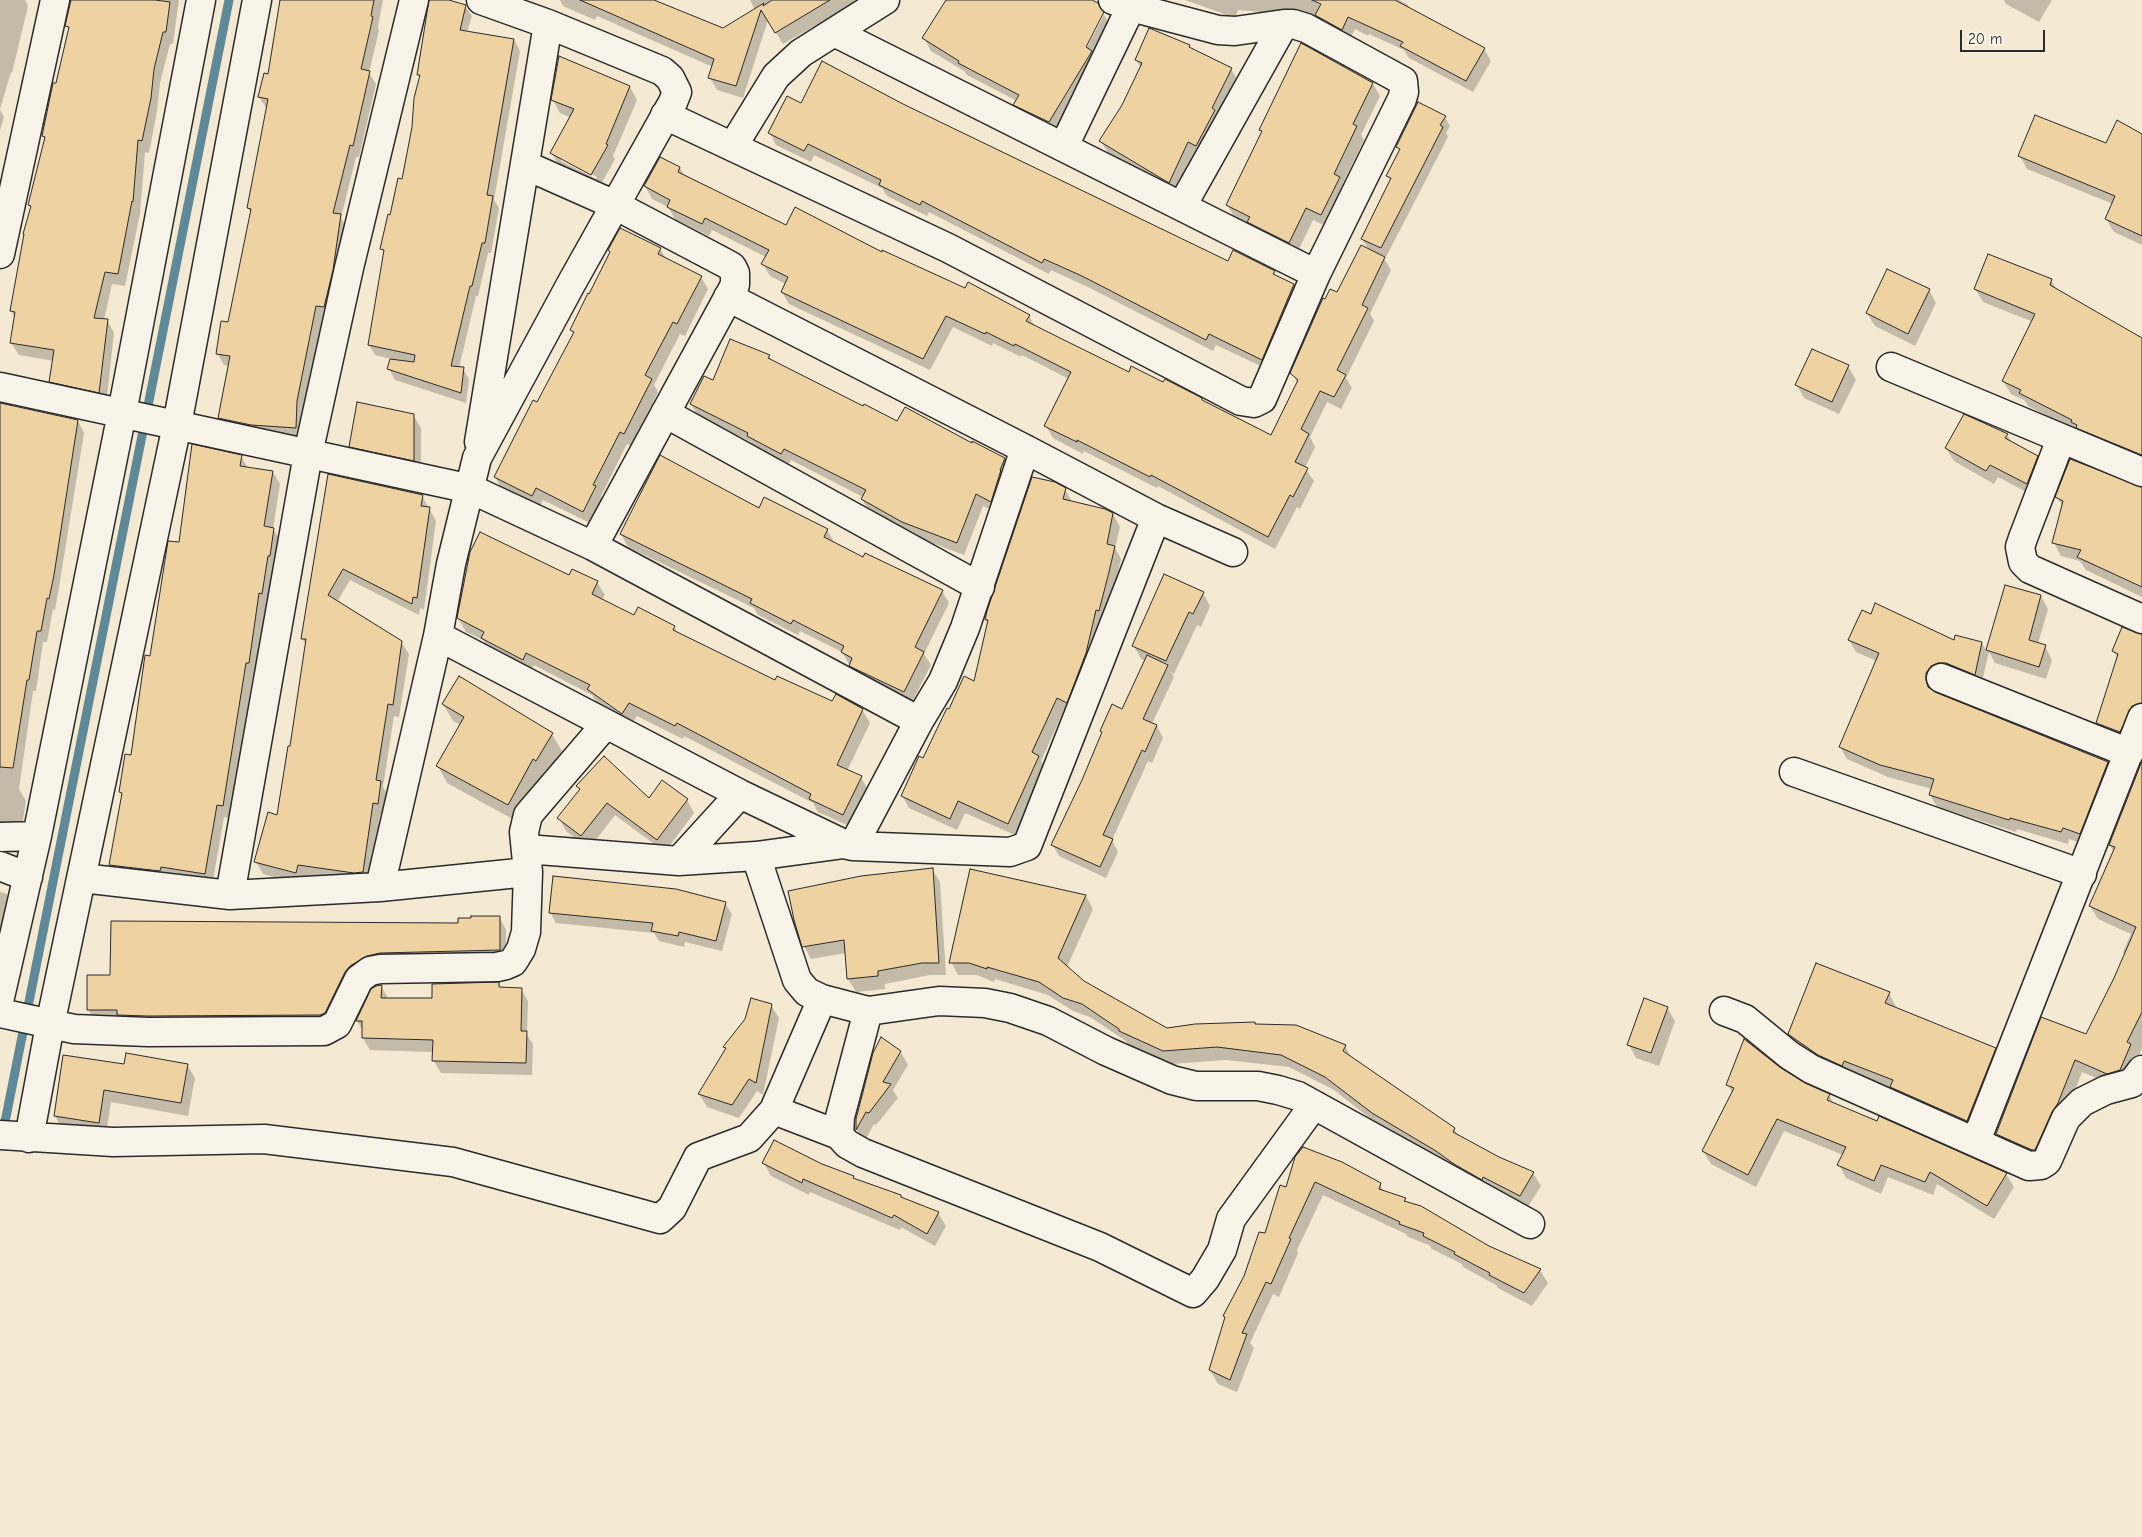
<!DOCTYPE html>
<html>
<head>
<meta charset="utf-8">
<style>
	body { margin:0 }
	#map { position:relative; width:2142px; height:1537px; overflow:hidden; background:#f4e9d3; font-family:"Comic Neue",sans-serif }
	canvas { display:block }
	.scale { position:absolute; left:1960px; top:30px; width:85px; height:22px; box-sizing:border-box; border:2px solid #2b2b2b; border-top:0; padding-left:6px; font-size:15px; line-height:18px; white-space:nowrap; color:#2b2b2b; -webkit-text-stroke:4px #f7f3e8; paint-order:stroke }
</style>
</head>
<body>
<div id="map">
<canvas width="2142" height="1537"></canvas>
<div class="scale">20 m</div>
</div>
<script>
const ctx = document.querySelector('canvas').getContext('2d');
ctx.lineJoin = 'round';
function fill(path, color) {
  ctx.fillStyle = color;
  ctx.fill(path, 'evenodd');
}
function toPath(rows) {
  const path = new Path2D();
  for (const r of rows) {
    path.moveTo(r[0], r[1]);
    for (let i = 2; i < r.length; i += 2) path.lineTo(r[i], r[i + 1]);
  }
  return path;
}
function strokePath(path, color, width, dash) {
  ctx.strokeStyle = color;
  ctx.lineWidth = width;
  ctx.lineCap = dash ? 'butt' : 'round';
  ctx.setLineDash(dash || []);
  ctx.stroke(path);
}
fill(toPath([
	[0,0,25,0,28,6,12,73,11,72,0,109],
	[73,0,179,0,173,44,170,44,160,83,157,111,149,153,145,152,140,214,125,286,112,284,104,320,107,320,114,333,106,405,58,394,50,381,54,361,19,355,11,343,15,318,11,311,31,209,29,205,46,141,43,136,69,31,67,26],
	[288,0,383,0,378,27,379,30,369,73,376,84,359,157,356,157,341,218,347,228,331,319,323,318,304,414,302,440,226,430,219,418,230,366,224,365,217,353,229,324,251,213,248,208,267,109,259,97,269,75],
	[430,0,444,0,465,6,472,16,467,32,514,40,520,51,494,200,499,208,491,253,488,253,478,296,476,296,459,368,463,369,469,379,466,403,395,380,389,369,391,359,375,355,369,345,384,253,382,249,390,216,403,181,421,78,419,74],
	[560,0,650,0,723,29,755,10,750,0,854,0,856,2,783,44,768,20,743,98,717,90,710,78,713,67,597,16,595,20,563,6],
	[947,0,1089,0,1082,52,1084,53,1104,15,1110,25,1056,134,1022,117,1015,105,1017,101,967,75,964,71,931,51,924,38],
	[1185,0,1399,0,1407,4,1410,9,1484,49,1491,61,1473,92,1409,58,1404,50,1369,34,1368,36,1355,29,1349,41,1324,27,1318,17,1238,10,1235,18],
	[2004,0,2052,0,2039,22,2006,4],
	[1190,46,1192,50,1231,69,1238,81,1203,158,1195,154,1176,194,1108,153,1101,141,1123,106,1141,68,1136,60],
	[1373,84,1380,96,1361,135,1364,140,1343,183,1347,190,1328,227,1313,220,1296,255,1256,235,1251,225,1235,218,1227,205,1263,133,1261,130],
	[630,87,637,100,613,156,615,159,599,188,559,166,552,153,571,118,560,113,553,100],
	[561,158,597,177,596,179,561,161],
	[802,105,903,105,1228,262,1274,272,1277,277,1294,285,1300,297,1269,370,1216,345,1213,351,1090,288,1051,270,1049,274,929,212,927,216,887,196,882,188,814,155,811,162,776,145,770,133],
	[0,110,4,117,0,130],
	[1445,117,1450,126,1446,133,1448,137,1386,257,1382,255,1391,270,1370,314,1374,321,1346,378,1352,388,1341,409,1327,402,1310,437,1315,447,1305,468,1314,481,1300,509,1297,507,1275,549,1158,486,1157,488,1084,451,1083,454,1053,438,1046,426,1069,379,1022,355,1021,357,993,343,992,346,953,327,930,370,789,304,782,292,786,284,770,276,763,264,766,257,712,230,709,236,675,219,668,207,652,199,645,186,680,168,685,177,786,227,882,253,1029,316,1035,327,1129,374,1203,402,1271,436,1298,384,1292,373,1338,294,1369,250,1362,239,1391,181,1388,176,1400,151,1397,147],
	[2142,136,2142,245,2114,232,2106,219,2113,204,2027,169,2020,156,2107,145],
	[660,249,666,259,701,277,708,289,685,336,680,334,654,385,658,392,631,446,627,444,601,496,602,499,590,523,543,500,539,508,502,489,495,477,538,404,574,335,571,330],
	[2051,280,2057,290,2142,339,2142,431,2129,458,2028,406,2024,400,2011,394,2003,381,2033,322,1983,302,1975,289],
	[1929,290,1936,303,1915,346,1875,326,1867,313],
	[769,356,773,361,863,408,898,422,972,445,973,443,1005,459,1012,471,998,513,983,506,964,555,911,535,869,511,862,499,863,497,791,460,788,465,755,449,751,442,698,416,691,404,714,382],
	[1848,366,1856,380,1839,414,1804,398,1797,385],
	[0,404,78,421,84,433,59,587,55,610,53,609,47,642,43,642,36,691,33,691,19,789,26,801,21,832,0,835],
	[413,415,421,428,421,473,358,460,351,446],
	[2007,435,2012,443,2037,457,2044,470,2034,496,1998,477,1994,484,1954,461,1946,448],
	[241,456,248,468,273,472,280,484,273,529,281,541,269,605,266,605,256,675,253,675,229,818,224,817,212,886,117,877,110,865,122,795,120,792,132,756,151,658,180,544],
	[329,475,422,496,436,521,424,610,420,608,419,615,350,580,337,602,401,642,409,654,399,717,394,716,383,787,388,795,385,816,380,815,370,884,305,876,303,885,263,874,256,862,278,816,291,748,306,645,302,638],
	[1065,489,1072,502,1113,514,1120,527,1115,548,1121,559,1106,623,1074,714,1064,710,1041,761,1046,769,1015,835,965,813,957,830,909,808,902,795,950,710,975,683,989,624,987,619],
	[2142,489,2142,597,2086,570,2080,561,2061,556,2054,543,2063,507,2057,497],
	[760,509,827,530,834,542,864,559,942,591,949,603,924,654,931,665,911,704,857,678,842,652,800,631,798,635,758,615,754,608,628,547,621,534],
	[570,577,597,582,605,595,602,600,634,616,674,627,678,634,776,682,833,703,862,710,870,723,847,771,861,777,868,790,851,827,818,812,813,803,684,736,683,739,637,716,630,726,596,702,592,695,534,665,530,672,490,651,483,640,466,632,458,618],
	[2006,586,2041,596,2048,609,2038,644,2045,646,2052,660,2046,679,1995,663,1989,652,1981,686,1933,685,1932,691,2107,762,2114,774,2086,845,2069,839,2068,844,2017,829,2016,832,1937,807,1930,795,1932,789,1888,777,1847,759,1840,747,1877,661,1856,652,1849,640,1982,643,1987,652],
	[1203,593,1210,606,1201,627,1197,625,1174,674,1171,672,1174,677,1152,724,1157,726,1163,738,1152,763,1148,761,1112,840,1118,852,1106,878,1059,856,1053,845,1083,780,1103,734,1101,731,1122,710,1146,661,1141,659,1134,646],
	[2142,636,2142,718,2127,745,2104,736,2097,723,2118,659,2114,651],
	[443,704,552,734,562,751,546,777,543,776,518,822,447,783,438,766,461,725,453,721],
	[2142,764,2142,1048,2127,1083,2115,1086,2082,1072,2065,1117,2042,1162,2004,1147,1997,1134,2087,1035,2125,955,2123,952,2131,934,2098,919,2090,906,2114,852,2110,845],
	[578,786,649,799,687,800,694,813,665,852,615,815,589,849,566,831,559,818,580,791],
	[932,869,940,882,946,975,930,975,885,984,885,989,856,992,848,979,846,953,811,959,804,946],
	[971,871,1086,896,1093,909,1067,967,1083,982,1167,1029,1255,1025,1345,1046,1352,1059,1454,1129,1459,1136,1499,1158,1533,1173,1541,1186,1527,1208,1444,1164,1380,1126,1334,1090,1289,1067,1226,1060,1171,1064,1128,1044,1126,1041,1090,1017,1073,1011,1048,995,995,979,994,982,977,975,958,975,951,962],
	[0,892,7,894,14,906,0,946],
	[725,903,732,914,722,951,685,942,684,947,659,941,654,933,556,923,550,912],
	[500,918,506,930,506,962,387,965,332,1024,95,1021,88,1009,112,977],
	[499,984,501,988,521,989,528,1001,527,1035,533,1044,532,1075,441,1073,434,1061,434,1052,370,1050,363,1038,363,1031,357,1021,381,986,388,998,433,1000],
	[1889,993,1897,1009,1995,1049,2004,1064,1976,1136,1798,1049,1789,1034],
	[771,1005,779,1018,763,1095,757,1091,739,1118,707,1107,699,1094,726,1049,725,1047],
	[1667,1008,1675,1021,1659,1066,1636,1058,1629,1045],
	[900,1051,908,1065,893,1090,898,1098,876,1125,874,1124,864,1142,857,1130,857,1120],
	[187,1065,195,1078,188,1116,111,1102,106,1135,62,1129,55,1116,125,1066],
	[1780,1069,1804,1084,1829,1095,1834,1104,1877,1123,1879,1118,2006,1174,2014,1187,1994,1219,1937,1184,1933,1195,1888,1177,1881,1194,1846,1178,1839,1165,1843,1155,1784,1131,1756,1187,1711,1164,1703,1151,1733,1094,1728,1085],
	[1296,1158,1380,1184,1384,1192,1405,1199,1407,1203,1488,1247,1540,1270,1548,1283,1532,1306,1498,1288,1496,1285,1463,1267,1462,1264,1432,1249,1429,1245,1408,1237,1406,1234,1323,1195,1297,1250,1298,1253,1279,1297,1273,1294,1250,1343,1254,1348,1237,1392,1218,1384,1210,1370,1266,1235,1287,1188],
	[764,1163,822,1165,853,1177,855,1180,938,1213,946,1226,935,1246,901,1227,900,1230,810,1192,809,1195,771,1176]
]), '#0003');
strokePath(toPath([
	[3,1132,229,0]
]), '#5f8999', 9);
const building = toPath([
	[71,0,155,0,170,2,166,32,163,32,154,69,151,98,142,141,138,140,133,202,132,201,118,274,105,272,94,318,108,319,99,393,49,382,54,350,10,343,15,312,10,311,24,234,23,234,31,206,28,205,45,137,42,136,53,83,56,83,69,27,65,26,71,0],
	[280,0,374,0,371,16,373,17,361,69,370,71,353,146,350,145,333,213,341,214,333,270,324,307,316,306,297,401,296,428,251,425,218,418,230,356,216,354,221,321,228,322,251,209,247,208,268,99,258,97,264,73,268,74,280,0],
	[429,0,449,0,466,5,460,30,514,39,487,195,493,196,485,243,482,243,472,286,470,286,451,366,464,367,461,393,387,369,390,359,414,362,415,355,368,345,384,250,380,249,388,214,390,215,398,178,402,179,412,127,414,98,420,75,417,75,429,0],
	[580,0,654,0,723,28,764,3,763,6,772,0,830,0,775,33,761,10,736,86,708,78,714,59,580,0],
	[946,0,1092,0,1098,3,1104,12,1086,47,1092,51,1049,122,1013,105,1019,95,958,63,959,61,922,38,946,0],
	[1312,0,1395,0,1485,48,1466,81,1400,46,1403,42,1348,17,1342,30,1315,15,1321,4,1312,0],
	[1149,28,1190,45,1189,47,1232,68,1212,108,1215,110,1196,146,1188,142,1169,183,1099,141,1122,105,1142,63,1135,60,1149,28],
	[1301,43,1373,83,1353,124,1357,126,1334,174,1340,177,1321,215,1306,208,1289,243,1247,222,1250,217,1226,205,1262,131,1259,130,1301,43],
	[559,56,630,86,606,144,608,145,591,175,550,153,574,109,551,100,559,56],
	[822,61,903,104,1228,261,1233,250,1275,271,1273,274,1294,284,1262,360,1209,334,1206,340,1082,276,1044,259,1042,263,922,201,920,205,879,185,881,180,808,144,804,151,768,133,787,96,801,103,822,61],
	[1418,102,1446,116,1440,125,1443,127,1381,248,1361,239,1391,178,1386,176,1400,149,1396,147,1418,102],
	[2035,115,2106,143,2117,120,2142,134,2142,236,2105,219,2115,196,2018,156,2035,115],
	[660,157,680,167,678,172,786,225,795,207,882,252,882,250,965,288,968,282,1030,315,1026,321,1066,341,1129,372,1131,366,1163,382,1165,379,1202,398,1202,400,1271,435,1298,380,1290,373,1323,298,1325,299,1330,289,1337,292,1361,245,1385,257,1362,305,1368,308,1337,370,1346,375,1334,397,1320,391,1301,429,1309,434,1295,462,1308,468,1293,497,1290,495,1268,537,1151,475,1150,477,1077,440,1077,442,1044,426,1071,372,1015,344,1014,346,986,332,985,334,946,316,923,359,781,292,788,277,761,264,769,250,705,218,702,224,667,207,670,200,644,186,660,157],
	[620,228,661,248,658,254,702,276,677,324,673,322,645,375,652,379,624,434,620,432,593,485,596,486,583,512,536,488,532,496,494,477,533,400,537,402,574,332,570,330,588,293,589,294,610,252,608,250,620,228],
	[1988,254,2052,279,2050,285,2142,338,2142,455,2076,428,2077,425,2071,422,2072,420,2019,393,2021,390,2002,381,2035,314,1974,289,1988,254],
	[1887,269,1930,289,1908,334,1866,313,1887,269],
	[730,339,770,355,768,358,863,406,864,404,897,421,905,407,972,443,972,441,1005,458,1000,470,1001,470,991,502,976,494,957,543,902,522,861,499,866,490,784,449,781,454,747,436,748,433,690,404,704,376,713,380,730,339],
	[1812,349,1849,365,1832,402,1795,385,1812,349],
	[357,402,414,414,414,461,349,447,357,402],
	[0,403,78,420,54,575,49,599,47,598,41,631,37,631,29,680,27,680,13,768,0,767,0,403],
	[1964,414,2008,434,2005,438,2038,456,2027,484,1990,465,1986,471,1945,448,1964,414],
	[192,444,242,455,240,466,273,471,264,526,274,528,270,556,268,556,262,594,259,593,249,663,246,663,223,806,217,805,205,874,161,867,160,871,109,865,122,793,119,792,125,754,131,755,145,655,150,656,168,541,179,542,192,444],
	[660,455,759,508,764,497,828,529,824,537,863,557,865,553,943,590,915,647,924,652,904,692,849,666,852,658,841,652,844,646,793,620,791,624,750,603,752,599,620,534,660,455],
	[2070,459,2142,487,2142,587,2077,557,2081,550,2052,543,2063,501,2055,497,2070,459],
	[328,474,423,495,421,506,430,507,417,598,413,597,412,604,343,569,328,595,402,641,393,705,388,704,376,780,381,781,378,804,373,803,363,872,354,873,298,865,296,873,254,862,268,812,277,815,288,746,290,746,306,639,301,639,328,474],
	[1032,477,1055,482,1066,488,1063,499,1105,509,1113,513,1107,544,1115,546,1109,572,1099,611,1096,610,1086,653,1067,703,1057,698,1032,752,1039,756,1008,824,958,801,950,819,901,796,919,756,923,758,947,708,949,709,964,676,974,681,988,620,985,620,987,611,1032,477],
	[480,532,569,575,572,569,598,581,592,594,634,615,638,607,675,626,673,630,775,680,777,676,832,701,836,694,863,709,837,765,862,776,843,815,809,799,811,794,677,723,675,726,629,703,622,714,587,689,590,685,526,653,523,660,481,638,484,632,457,618,470,552,480,532],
	[1164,574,1204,592,1193,614,1189,612,1166,661,1132,646,1164,574],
	[2005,585,2041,595,2029,640,2046,645,2039,667,1986,650,2005,585],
	[1875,603,1954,640,1955,635,1982,642,1975,675,1946,663,1938,663,1931,666,1926,673,1926,680,1928,687,1935,692,2108,762,2080,834,2063,828,2061,832,2010,818,2009,820,1929,795,1934,779,1880,765,1839,747,1879,653,1848,640,1862,610,1871,614,1875,603],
	[2122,627,2142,634,2142,703,2132,706,2120,732,2096,723,2118,654,2112,651,2122,627],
	[1147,655,1168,665,1143,719,1157,725,1145,752,1142,750,1103,835,1113,839,1100,867,1051,845,1082,780,1102,732,1100,731,1112,704,1122,709,1147,655],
	[459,676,553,733,536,761,533,759,508,805,436,766,464,717,442,704,459,676],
	[604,756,649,798,662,780,688,799,657,840,607,803,581,836,557,818,580,789,576,786,604,756],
	[2142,761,2142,1012,2127,1042,2131,1044,2120,1070,2107,1074,2075,1060,2058,1103,2052,1112,2035,1150,2032,1150,1996,1134,2041,1017,2086,1034,2114,978,2136,927,2089,906,2115,847,2109,845,2142,761],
	[933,868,939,963,922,963,878,971,878,976,847,979,844,940,802,947,794,920,788,891,861,876,933,868],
	[970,869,1086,895,1058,958,1084,981,1167,1028,1195,1024,1255,1022,1255,1024,1296,1025,1346,1045,1343,1051,1455,1128,1453,1132,1499,1157,1534,1172,1520,1196,1483,1177,1482,1180,1454,1164,1436,1151,1372,1113,1325,1077,1281,1055,1217,1047,1163,1051,1119,1031,1119,1029,1082,1004,1063,998,1039,982,987,967,987,969,969,963,949,963,970,869],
	[553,876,676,889,726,902,716,941,679,932,678,936,651,931,653,923,549,913,553,876],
	[471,916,500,916,500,950,380,953,367,956,350,966,345,972,325,1013,320,1015,148,1016,117,1015,117,1010,87,1010,87,975,110,975,111,921,458,923,458,918,471,918,471,916],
	[1816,963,1890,992,1885,1003,1996,1048,1967,1121,1890,1087,1893,1080,1844,1061,1842,1066,1818,1055,1788,1034,1816,963],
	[499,982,499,987,522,988,521,1031,527,1031,526,1063,432,1061,433,1040,362,1038,362,1021,356,1021,371,989,376,986,382,985,381,998,432,998,432,984,499,982],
	[751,998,772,1004,756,1083,749,1079,732,1105,698,1094,726,1048,723,1047,745,1019,751,998],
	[1644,998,1668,1007,1651,1053,1627,1045,1644,998],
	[881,1037,901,1051,883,1082,891,1084,869,1113,866,1112,856,1130,856,1119,873,1053,881,1037],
	[1744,1039,1781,1068,1805,1083,1830,1094,1827,1100,1877,1121,1879,1116,2007,1173,1987,1206,1930,1172,1925,1182,1881,1165,1874,1181,1837,1165,1846,1147,1777,1119,1748,1175,1702,1151,1734,1088,1726,1085,1744,1039],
	[126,1053,188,1064,181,1103,104,1090,99,1123,54,1116,63,1055,124,1064,126,1053],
	[774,1140,822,1164,854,1176,853,1178,901,1195,901,1197,939,1212,927,1234,894,1215,892,1218,803,1179,802,1183,762,1163,774,1140],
	[1303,1147,1342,1162,1381,1183,1379,1189,1406,1198,1404,1201,1421,1206,1489,1246,1541,1269,1524,1293,1489,1275,1490,1273,1454,1254,1455,1252,1423,1236,1424,1233,1399,1224,1400,1222,1315,1182,1289,1238,1291,1239,1271,1284,1266,1282,1242,1333,1247,1334,1230,1380,1209,1370,1225,1317,1223,1316,1244,1276,1259,1232,1265,1233,1280,1185,1286,1187,1295,1157,1303,1147]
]);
fill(building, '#eed2a2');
strokePath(building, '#2b2b2b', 1);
const minor = toPath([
	[1113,0,1131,7,1218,30,1235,31,1284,24,1293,24,1306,28,1403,81,1404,92,1402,99,1316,274],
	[665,115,948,248,1241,401,1254,403,1262,399,1316,274,836,33],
	[733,146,776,76,801,53,885,0],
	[1064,146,1131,7],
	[525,165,615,205,725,263,732,267,735,273,735,285,593,546],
	[1182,206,1284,24],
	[0,254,55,0],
	[728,297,1025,449,1156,518,1233,552],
	[1891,367,2142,472],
	[0,387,471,489,593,546,919,721],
	[665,413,980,587],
	[2061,439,2023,538,2020,547,2023,562,2030,569,2142,619],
	[479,442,548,24],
	[438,636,740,794,844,844,853,846,1010,852,1027,846,1156,518],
	[1941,678,2129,753],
	[1794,772,2082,874],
	[0,837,37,836],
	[853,846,919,721,943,681,965,628,1025,449],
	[526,849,679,861,756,856,844,844],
	[756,856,797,980,807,992,822,999,868,1011,939,1001,985,1003,1010,1008,1048,1021,1106,1051,1172,1080,1196,1086,1258,1086,1278,1090,1298,1096,1530,1224],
	[679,861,740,794],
	[0,866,28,877],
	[82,878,230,895,380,887,528,872],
	[380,887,438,636,451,564,477,458,571,284,673,102,677,92,670,78,662,71,548,24,481,0],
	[230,895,308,454,349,268,414,0],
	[0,997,37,836,122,413,201,0],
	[868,1011,840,1117,839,1135,847,1144,863,1153,1100,1247,1193,1293,1205,1279,1222,1250,1231,1219,1313,1106],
	[1724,1011,1745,1019,1789,1055,1811,1069,2029,1166,2041,1165,2047,1161,2066,1118,2082,1102,2106,1090,2132,1083,2142,1070],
	[0,1013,74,1029,148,1032,324,1031,337,1024,359,979,370,971,380,969,497,967,506,965,513,962,521,949,526,932,528,872,524,832,528,815,606,724],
	[774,1110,839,1135],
	[0,1135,113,1142,264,1139,453,1162,660,1219,672,1208,698,1157,749,1138,774,1110,822,999],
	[29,1138,50,1025,177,425,257,0],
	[1976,1141,2142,718]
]);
strokePath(minor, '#2b2b2b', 31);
strokePath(minor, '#f7f3e8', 28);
</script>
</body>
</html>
